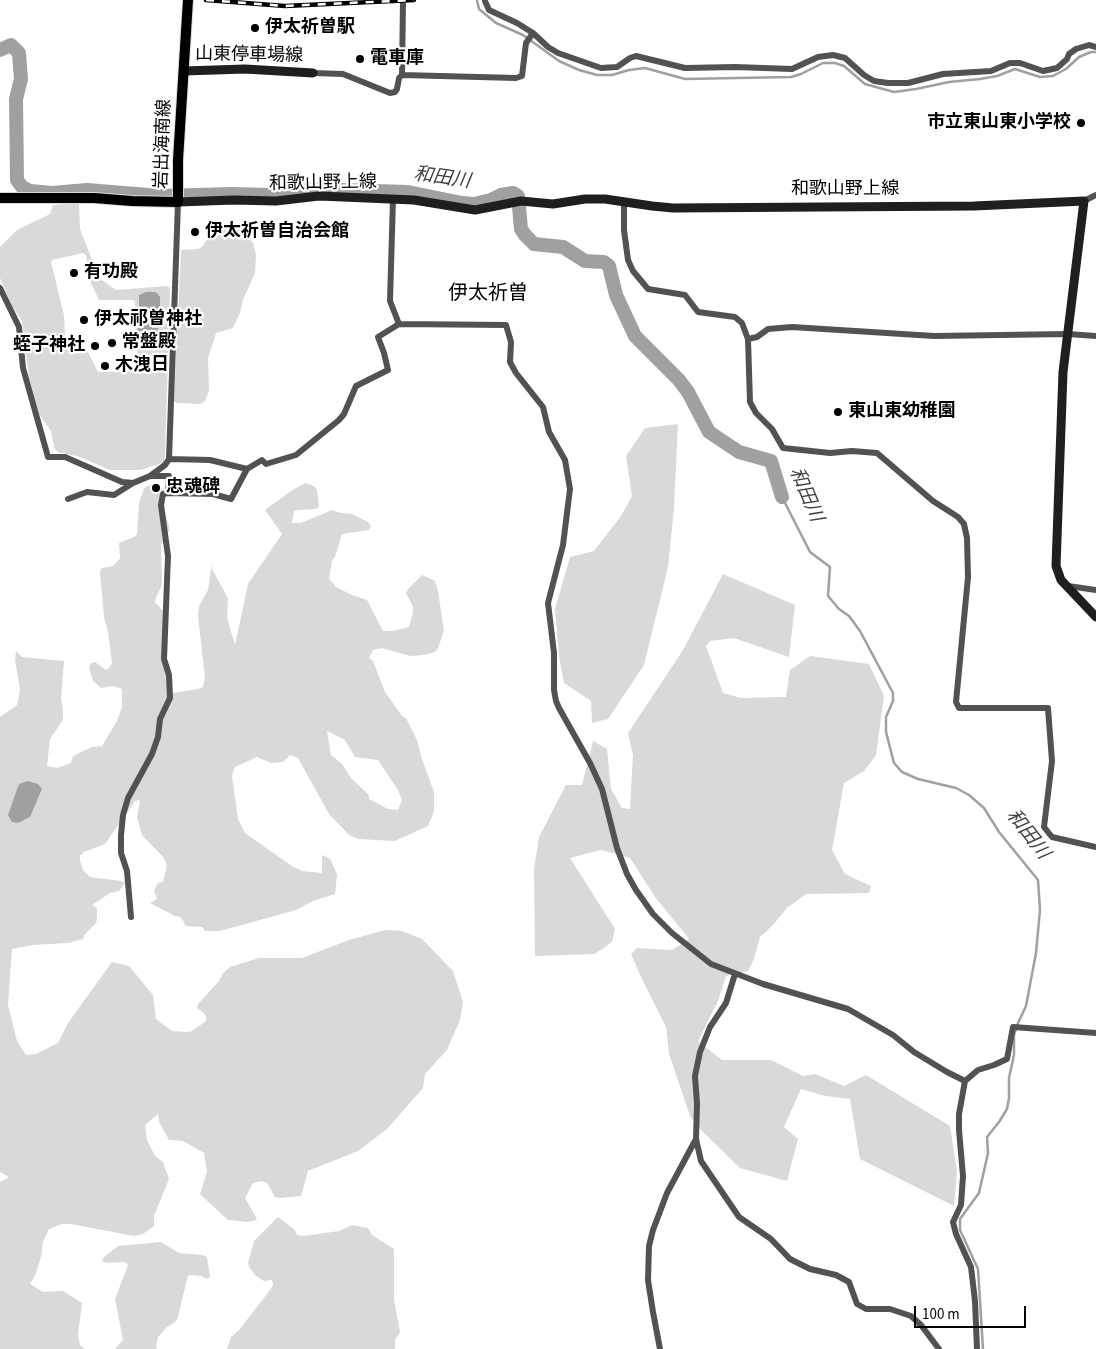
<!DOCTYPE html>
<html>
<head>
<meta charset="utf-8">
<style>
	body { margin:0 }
	#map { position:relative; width:1096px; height:1349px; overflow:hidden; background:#fff; font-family:"Source Sans 3",sans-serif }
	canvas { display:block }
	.scale { position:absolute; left:914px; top:1306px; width:112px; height:22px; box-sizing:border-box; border:2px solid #000; border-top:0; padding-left:6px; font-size:15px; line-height:18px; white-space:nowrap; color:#000; -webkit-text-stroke:4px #fff; paint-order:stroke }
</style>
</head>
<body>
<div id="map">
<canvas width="1096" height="1349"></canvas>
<div class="scale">100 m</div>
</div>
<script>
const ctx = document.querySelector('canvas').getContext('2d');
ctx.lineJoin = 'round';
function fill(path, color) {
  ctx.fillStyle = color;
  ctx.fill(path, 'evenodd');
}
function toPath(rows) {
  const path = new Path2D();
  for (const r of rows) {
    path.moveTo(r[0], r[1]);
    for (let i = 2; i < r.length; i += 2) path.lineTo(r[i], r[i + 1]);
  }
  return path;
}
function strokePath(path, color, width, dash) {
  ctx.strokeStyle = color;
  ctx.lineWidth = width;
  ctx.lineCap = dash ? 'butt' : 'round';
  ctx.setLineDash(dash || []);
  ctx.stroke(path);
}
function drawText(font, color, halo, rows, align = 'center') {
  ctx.font = font + ' "Source Sans 3","Noto Sans JP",sans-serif';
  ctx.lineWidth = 4.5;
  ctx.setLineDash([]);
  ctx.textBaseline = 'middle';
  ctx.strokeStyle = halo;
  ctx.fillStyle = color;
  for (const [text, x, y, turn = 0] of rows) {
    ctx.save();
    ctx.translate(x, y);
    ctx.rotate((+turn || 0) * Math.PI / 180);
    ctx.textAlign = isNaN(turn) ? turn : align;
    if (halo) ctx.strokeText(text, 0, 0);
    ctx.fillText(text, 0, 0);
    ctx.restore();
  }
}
fill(toPath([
	[79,203,80,229,99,278,116,290,167,286,170,288,165,457,163,463,140,470,110,470,80,457,58,452,54,448,51,431,39,414,29,377,22,321,12,306,0,278,0,247,17,230,50,214,53,205],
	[83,253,86,255,90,281,99,300,133,300,135,302,138,368,135,371,98,372,88,352,65,336,64,315,51,262,52,260],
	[234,225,242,227,253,243,256,255,255,273,243,300,240,313,233,328,216,333,208,358,209,391,205,401,200,404,177,403,174,401,181,250,198,249,203,246,213,227],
	[678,424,674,509,668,567,644,665,608,719,592,723,591,701,564,683,559,656,555,609,570,557,594,551,621,516,632,496,626,456,645,428],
	[154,483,162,488,164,508,169,526,169,531,161,545,162,585,156,598,155,602,163,611,168,673,172,693,198,689,203,687,205,678,198,616,199,606,208,590,212,564,212,569,228,598,227,618,235,645,248,584,282,534,265,510,291,491,305,483,314,486,317,490,319,507,315,509,299,510,294,511,292,523,301,523,332,510,341,513,352,514,368,522,371,526,369,530,342,534,335,557,332,561,329,579,336,587,352,595,367,600,383,631,393,631,409,627,413,612,413,607,406,593,408,589,422,575,435,581,438,591,444,631,438,648,435,652,424,655,410,656,382,648,373,650,369,658,373,661,385,692,402,716,406,718,417,740,421,756,434,792,434,811,428,826,395,841,358,839,349,835,329,814,298,758,290,755,283,762,271,763,257,757,235,767,232,776,238,819,245,833,292,866,302,871,322,873,322,855,327,857,331,860,337,875,335,894,313,901,296,910,220,931,205,931,202,927,185,926,184,922,180,917,175,916,150,903,157,899,154,891,158,883,163,882,167,866,164,858,142,835,137,818,140,800,135,801,105,844,84,852,80,856,80,861,83,870,90,877,121,881,125,883,119,891,110,893,92,905,97,908,97,919,96,923,85,934,83,939,68,943,33,945,12,949,8,1005,17,1041,26,1055,36,1054,56,1044,59,1041,68,1023,112,962,129,966,153,995,156,1019,172,1031,187,1032,192,1031,206,1021,206,1017,204,1013,197,1008,198,1004,219,981,223,973,230,967,259,958,302,958,349,940,385,930,402,931,422,939,453,971,463,1002,460,1020,447,1050,425,1074,423,1088,387,1129,358,1151,308,1171,301,1196,279,1198,275,1197,267,1183,262,1181,253,1183,245,1198,257,1219,253,1221,248,1222,228,1220,203,1197,200,1194,207,1172,204,1153,183,1141,169,1140,159,1122,158,1114,145,1125,147,1140,155,1156,163,1162,169,1179,154,1216,154,1226,143,1234,134,1236,71,1224,62,1224,49,1229,43,1242,41,1257,35,1276,30,1284,43,1292,63,1291,82,1303,78,1335,80,1345,85,1349,0,1349,0,1182,9,1177,0,1172,0,717,17,705,20,690,15,660,16,651,22,657,64,661,61,699,63,710,63,720,50,739,47,766,57,768,71,763,72,758,75,755,92,747,102,746,117,721,122,707,122,689,113,686,101,688,93,681,89,668,91,663,95,662,106,670,110,667,112,663,108,632,104,617,100,572,102,568,113,566,117,562,120,558,119,543,134,537,137,534,139,503,144,488],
	[327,731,345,740,355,757,378,760,398,790,402,800,398,810,388,809,369,799,369,795,351,778,342,764,331,755],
	[19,784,42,789,36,802,8,815],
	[723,574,795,605,789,657,734,638,710,641,706,646,723,693,741,698,786,697,790,670,810,656,869,664,884,696,876,755,864,771,844,783,832,850,845,874,871,886,869,893,806,894,787,908,773,925,760,937,754,959,748,971,726,976,718,1001,698,1041,722,1060,771,1060,803,1076,815,1074,844,1086,866,1075,950,1126,957,1172,954,1206,860,1159,850,1099,825,1096,801,1089,784,1127,798,1139,787,1181,740,1168,703,1132,690,1116,669,1054,666,1027,641,977,631,954,637,948,672,950,689,939,655,897,630,858,601,850,570,858,615,929,612,942,595,954,535,956,534,869,539,837,566,785,582,785,593,741,607,749,611,789,622,808,630,809,633,755,628,733,683,650],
	[278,1217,295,1230,297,1235,304,1236,339,1231,352,1225,368,1228,372,1235,394,1249,394,1300,400,1332,395,1340,395,1349,227,1349,231,1337,239,1330,267,1294,273,1285,272,1280,264,1281,256,1276,249,1267,248,1263,254,1241],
	[161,1242,179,1253,202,1255,207,1257,210,1277,206,1279,202,1276,189,1275,187,1279,178,1317,175,1322,167,1327,158,1337,156,1346,157,1349,115,1349,123,1340,115,1299,128,1265,125,1262,107,1263,102,1261,104,1257,118,1246]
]), '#d9d9d9');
fill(toPath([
	[146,292,156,292,160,297,160,311,152,311,152,328,158,328,156,345,154,347,144,345,139,339,137,333,138,326,144,324,144,313,139,306,139,295],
	[28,781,38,784,42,789,30,817,18,823,12,822,8,815,17,789,19,784]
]), '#a0a0a0');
strokePath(toPath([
	[477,0,479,9,496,23,523,35,559,61,579,70,597,75,612,75,629,70,645,68,685,79,791,77,801,74,823,63,835,63,844,66,865,84,894,92,916,89,949,82,980,79,997,76,1015,69,1040,77,1053,76,1066,69,1079,57,1091,52,1096,52],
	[782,497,810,552,830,567,828,596,839,609,849,616,860,631,893,693,893,701,886,717,886,732,894,763,902,772,918,779,956,788,969,795,984,808,999,832,1038,880,1040,910,1036,953,1026,1006,1018,1023,1014,1035,1014,1055,1009,1078,1009,1098,1007,1109,999,1122,987,1137,988,1153,979,1193,960,1219,960,1230,978,1269,983,1349]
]), '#a0a0a0', 2.5);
strokePath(toPath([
	[0,50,11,45,19,53,21,79,16,99,17,180,22,187,30,191,52,193,87,190,161,196,232,194,270,195,308,189,408,192,462,203,474,204,491,200,501,195,513,193,518,196,521,229,525,235,534,244,563,247,585,261,604,262,609,266,616,295,635,336,679,380,688,392,709,432,739,452,771,461,782,497]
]), '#a0a0a0', 14);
const primary = toPath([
	[0,198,94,198,132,201,178,202,178,160,188,0]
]);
strokePath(primary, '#dbdbdb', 12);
strokePath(toPath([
	[485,1,489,10,517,23,533,33,548,47,558,53,601,68,617,67,630,58,636,56,685,68,735,67,792,69,818,57,833,55,845,58,864,75,874,81,888,83,908,83,943,74,991,71,1010,63,1020,63,1043,71,1057,68,1067,59,1069,54,1076,49,1089,45,1096,47],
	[313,73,343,74,390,93,395,92,397,89,399,78,402,75,403,0],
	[402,75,516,78,522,76,526,43,533,33],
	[393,199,390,301,399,324],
	[1084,201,1096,195],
	[624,202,624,230,628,260,633,271,648,289,685,295,698,312,735,317,742,323,748,339,750,402,756,413,772,429,783,448,830,453,852,451,877,453,933,501,958,517,964,524,967,538,968,577,956,702,959,708,1048,708,1052,761,1044,827,1052,837,1096,847],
	[0,288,19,327,23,368,48,457,65,457,122,482,133,483,150,476,169,476,168,493,163,494,161,505,168,556,164,659,169,675,170,698,160,719,158,737,152,754,128,798,123,815,121,835,121,853,127,871,131,917],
	[748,339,757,337,768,329,792,327,934,336,1068,334,1096,336],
	[169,459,210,460,247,469,262,460,266,464,296,455,339,420,344,414,356,386,388,370,384,353,378,337,399,324,506,325,511,342,510,362,516,373,543,407,549,432,565,460,570,489,563,545,548,603,554,653,554,690,556,701,559,708,590,763,602,789,617,848,627,874,636,890,653,914,672,933,711,964,763,984,848,1009,893,1035,914,1052,947,1072,965,1081],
	[150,476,165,465,169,459,178,202],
	[168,493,213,494,231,499,247,469],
	[68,499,87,492,114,495,133,483],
	[1068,586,1096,590],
	[735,974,726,1003,710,1027,700,1052,695,1076,697,1104,696,1139,701,1161,739,1217,771,1239,790,1259,810,1269,836,1275,849,1282,857,1304,866,1309,890,1309,911,1316,921,1325,939,1349],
	[660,1349,653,1312,648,1280,649,1246,653,1230,667,1193,696,1139],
	[977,1349,975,1301,971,1267,956,1234,953,1222,961,1205,963,1176,959,1130,959,1114,965,1081,978,1070,994,1065,1007,1059,1013,1027,1096,1033]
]), '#525252', 6);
strokePath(toPath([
	[184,71,245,69,313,73],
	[178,202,234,200,276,201,319,196,414,200,475,210,521,201,553,204,585,199,605,199,652,206,673,208,974,206,1084,201,1063,372,1056,566,1061,580,1096,617]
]), '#1f1f1f', 9);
strokePath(primary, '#000', 10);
const rail = toPath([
	[206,0,285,6,414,0]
]);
strokePath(rail, '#000', 4.5);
strokePath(rail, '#fff', 2.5, [8]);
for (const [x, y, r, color] of [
	[255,28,5,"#000"],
	[360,59,5,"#000"],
	[1081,123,5,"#000"],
	[195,232,5,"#000"],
	[74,273,5,"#000"],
	[84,320,5,"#000"],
	[112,343,5,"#000"],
	[95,346,5,"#000"],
	[105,366,5,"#000"],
	[838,412,5,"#000"],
	[156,488,5,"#000"]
]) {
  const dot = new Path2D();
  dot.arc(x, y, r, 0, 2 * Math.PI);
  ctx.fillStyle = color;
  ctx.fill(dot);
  strokePath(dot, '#fff', 2);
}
drawText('bold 18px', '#000', '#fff', [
	["伊太祈曽駅",265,28],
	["電車庫",370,59],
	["市立東山東小学校",1071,123,"right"],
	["伊太祈曽自治会館",205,232],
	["有功殿",84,273],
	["伊太祁曽神社",94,320],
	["常盤殿",122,343],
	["蛭子神社",85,346,"right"],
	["木洩日",115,366],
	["東山東幼稚園",848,412],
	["忠魂碑",166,488]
], 'left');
drawText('18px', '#000', '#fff', [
	["山東停車場線",249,56,1],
	["岩出海南線",164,144,-88],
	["和歌山野上線",323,184,-1],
	["和歌山野上線",845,190]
]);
drawText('italic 19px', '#414141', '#fff', [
	["和田川",442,179,8],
	["和田川",805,495,67],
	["和田川",1027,835,52]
]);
drawText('20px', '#000', '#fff', [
	["伊太祈曽",488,295]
]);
</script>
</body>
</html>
